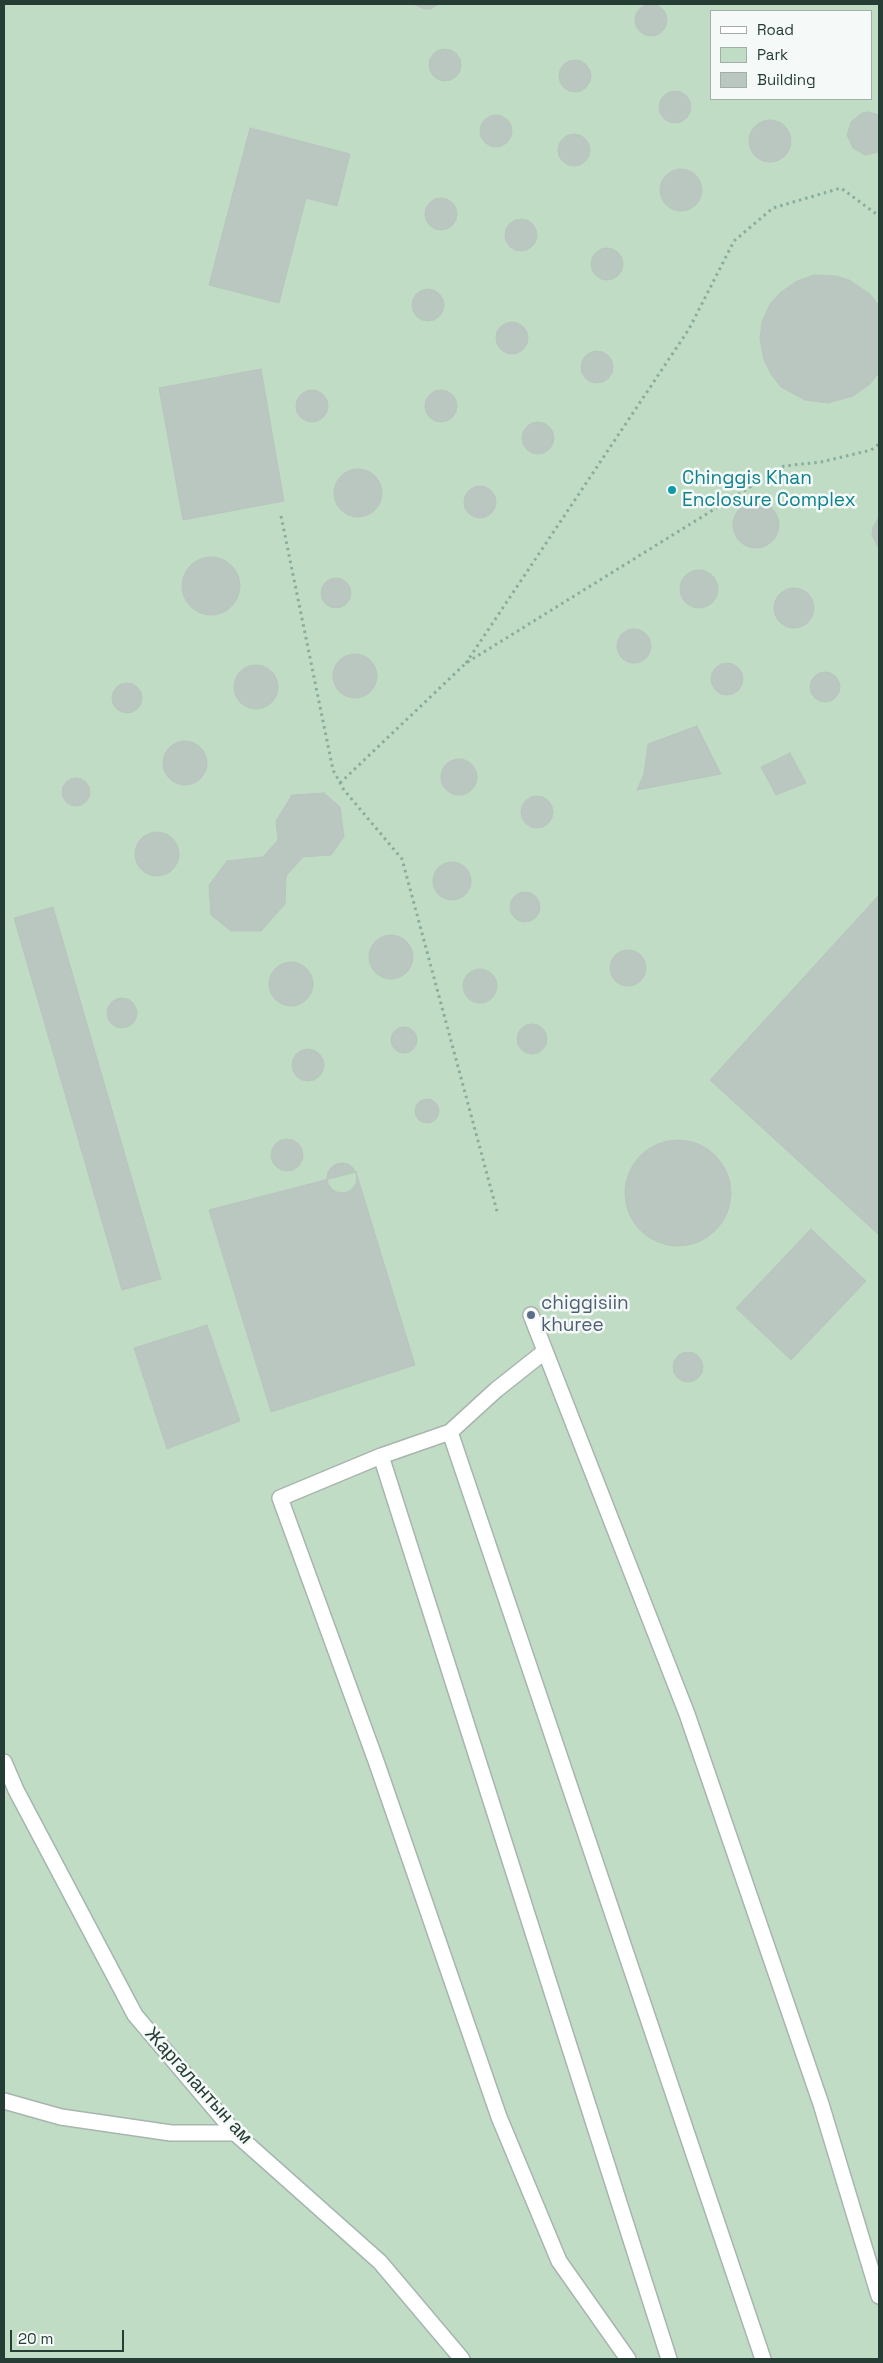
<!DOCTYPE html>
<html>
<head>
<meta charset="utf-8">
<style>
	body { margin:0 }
	#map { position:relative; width:883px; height:2363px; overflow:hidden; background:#e5ede8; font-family:"Space Grotesk",sans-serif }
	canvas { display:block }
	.frame { position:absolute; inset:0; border:5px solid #253d34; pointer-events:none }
	.legend { position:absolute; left:710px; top:10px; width:162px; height:90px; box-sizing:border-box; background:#f5f9f7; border:1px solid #a2aea9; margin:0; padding:6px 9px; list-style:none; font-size:15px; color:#253d34 }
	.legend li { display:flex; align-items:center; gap:10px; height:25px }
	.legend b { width:25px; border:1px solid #a2aea9 }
	.scale { position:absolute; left:10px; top:2330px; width:114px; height:22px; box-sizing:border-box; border:2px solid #253d34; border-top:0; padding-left:6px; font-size:15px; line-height:18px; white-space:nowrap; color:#253d34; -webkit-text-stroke:4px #f5f9f7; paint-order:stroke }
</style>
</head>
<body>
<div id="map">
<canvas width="883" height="2363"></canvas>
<div class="frame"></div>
<ul class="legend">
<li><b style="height:6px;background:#fff"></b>Road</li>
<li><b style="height:14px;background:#c0dcc4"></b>Park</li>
<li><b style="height:14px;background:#bac7c1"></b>Building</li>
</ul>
<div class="scale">20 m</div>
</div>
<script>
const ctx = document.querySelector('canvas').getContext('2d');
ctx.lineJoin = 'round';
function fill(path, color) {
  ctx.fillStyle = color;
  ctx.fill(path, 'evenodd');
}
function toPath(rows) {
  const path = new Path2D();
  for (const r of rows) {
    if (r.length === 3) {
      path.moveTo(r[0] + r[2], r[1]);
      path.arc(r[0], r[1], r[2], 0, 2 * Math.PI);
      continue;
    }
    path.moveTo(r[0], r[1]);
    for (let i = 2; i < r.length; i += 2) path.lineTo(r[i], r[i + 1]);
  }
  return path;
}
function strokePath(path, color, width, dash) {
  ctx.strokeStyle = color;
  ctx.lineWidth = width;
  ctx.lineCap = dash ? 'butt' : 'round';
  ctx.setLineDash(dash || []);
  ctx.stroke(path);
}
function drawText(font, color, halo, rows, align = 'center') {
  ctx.font = font + ' "Space Grotesk",sans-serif';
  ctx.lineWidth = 5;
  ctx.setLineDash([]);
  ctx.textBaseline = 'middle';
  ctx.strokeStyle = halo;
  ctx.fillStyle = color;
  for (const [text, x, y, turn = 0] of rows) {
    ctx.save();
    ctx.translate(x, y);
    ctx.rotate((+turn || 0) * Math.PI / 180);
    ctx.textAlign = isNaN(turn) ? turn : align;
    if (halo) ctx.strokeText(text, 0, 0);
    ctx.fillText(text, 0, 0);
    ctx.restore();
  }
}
fill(toPath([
	[4,4,879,4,879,2359,4,2359],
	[712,11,872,11,872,99,712,99]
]), '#c0dcc4');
const building = toPath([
	[413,4,439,4,430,9,424,9,413,4],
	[651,20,16],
	[445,65,16],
	[575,76,16],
	[675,107,16],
	[869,112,879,115,879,152,865,155,853,148,847,135,851,122,862,113,869,112],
	[496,131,16],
	[770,141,21],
	[250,128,350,154,337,206,306,198,279,303,209,285,250,128],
	[574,150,16],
	[681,190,21],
	[441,214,16],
	[521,235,16],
	[607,264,16],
	[814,275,836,276,849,280,870,294,879,306,879,372,870,384,853,396,828,403,805,400,781,387,771,374,764,360,760,339,762,322,770,304,781,292,797,281,814,275],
	[428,305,16],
	[512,338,16],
	[597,367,16],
	[261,369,284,501,183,520,159,388,261,369],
	[441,406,16],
	[312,406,16],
	[538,438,16],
	[358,493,24],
	[480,502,16],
	[756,525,23],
	[879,517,879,549,872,535,873,527,879,517],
	[211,586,29],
	[699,589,19],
	[336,593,15],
	[794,608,20],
	[634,646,17],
	[355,676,22],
	[727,679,16],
	[256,687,22],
	[825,687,15],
	[127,698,15],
	[697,726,721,774,637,790,644,774,648,744,697,726],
	[185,763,22],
	[790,753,806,783,776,795,761,767,790,753],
	[459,777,18],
	[76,792,14],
	[324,793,340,807,344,837,331,855,303,857,286,876,285,904,261,931,231,931,211,915,209,885,227,861,263,857,278,840,276,821,292,795,324,793],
	[537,812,16],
	[157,854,22],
	[452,881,19],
	[525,907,15],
	[879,895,879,1235,710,1080,879,895],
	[53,907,161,1279,122,1290,14,918,53,907],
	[391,957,22],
	[628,968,18],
	[291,984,22],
	[480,986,17],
	[122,1013,15],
	[532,1039,15],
	[404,1040,13],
	[308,1065,16],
	[427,1111,12],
	[287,1155,16],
	[678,1193,53],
	[342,1178,15],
	[356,1172,415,1365,271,1412,209,1210,356,1172],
	[811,1229,866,1281,791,1360,736,1308,811,1229],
	[207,1325,240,1421,167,1449,134,1348,207,1325],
	[688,1367,15]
]);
fill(building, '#bac7c1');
strokePath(building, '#b8c6be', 1);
const lane = toPath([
	[531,1315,687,1714,821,2104,879,2296],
	[544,1352,496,1390,450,1432,381,1456,280,1498,376,1761,499,2117,559,2261,628,2359],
	[450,1432,763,2359],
	[381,1456,669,2359]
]);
const street = toPath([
	[4,2101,61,2117,171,2133,235,2133]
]);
const secondary = toPath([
	[4,1762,16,1790,135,2015,235,2133,380,2262,462,2359]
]);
strokePath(lane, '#a8b5ae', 18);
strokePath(street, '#a8b5ae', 18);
strokePath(secondary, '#a4b7af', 18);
strokePath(toPath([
	[281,516,333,770,344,790,402,859,498,1215],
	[466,663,689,329,734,241,773,208,841,188,879,216],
	[340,783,466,663,784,466,821,462,871,450,879,444]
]), '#88ad9e', 3, [2.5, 4]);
strokePath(lane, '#fff', 15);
strokePath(street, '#fff', 15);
strokePath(secondary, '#fff', 15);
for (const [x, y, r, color] of [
	[672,490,5,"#0f9aa8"],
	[531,1315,5,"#5c6f8a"]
]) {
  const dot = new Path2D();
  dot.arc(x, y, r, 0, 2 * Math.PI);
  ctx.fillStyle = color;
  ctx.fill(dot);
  strokePath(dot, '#f5f9f7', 2);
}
drawText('19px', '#0d838f', '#f5f9f7', [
	["Chinggis Khan",682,479],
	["Enclosure Complex",682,501]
], 'left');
drawText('19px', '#4e5e75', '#f5f9f7', [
	["chiggisiin",541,1304],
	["khuree",541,1326]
], 'left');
drawText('19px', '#253d34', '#f5f9f7', [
	["Жаргалантын ам",198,2086,48]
]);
</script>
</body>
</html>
